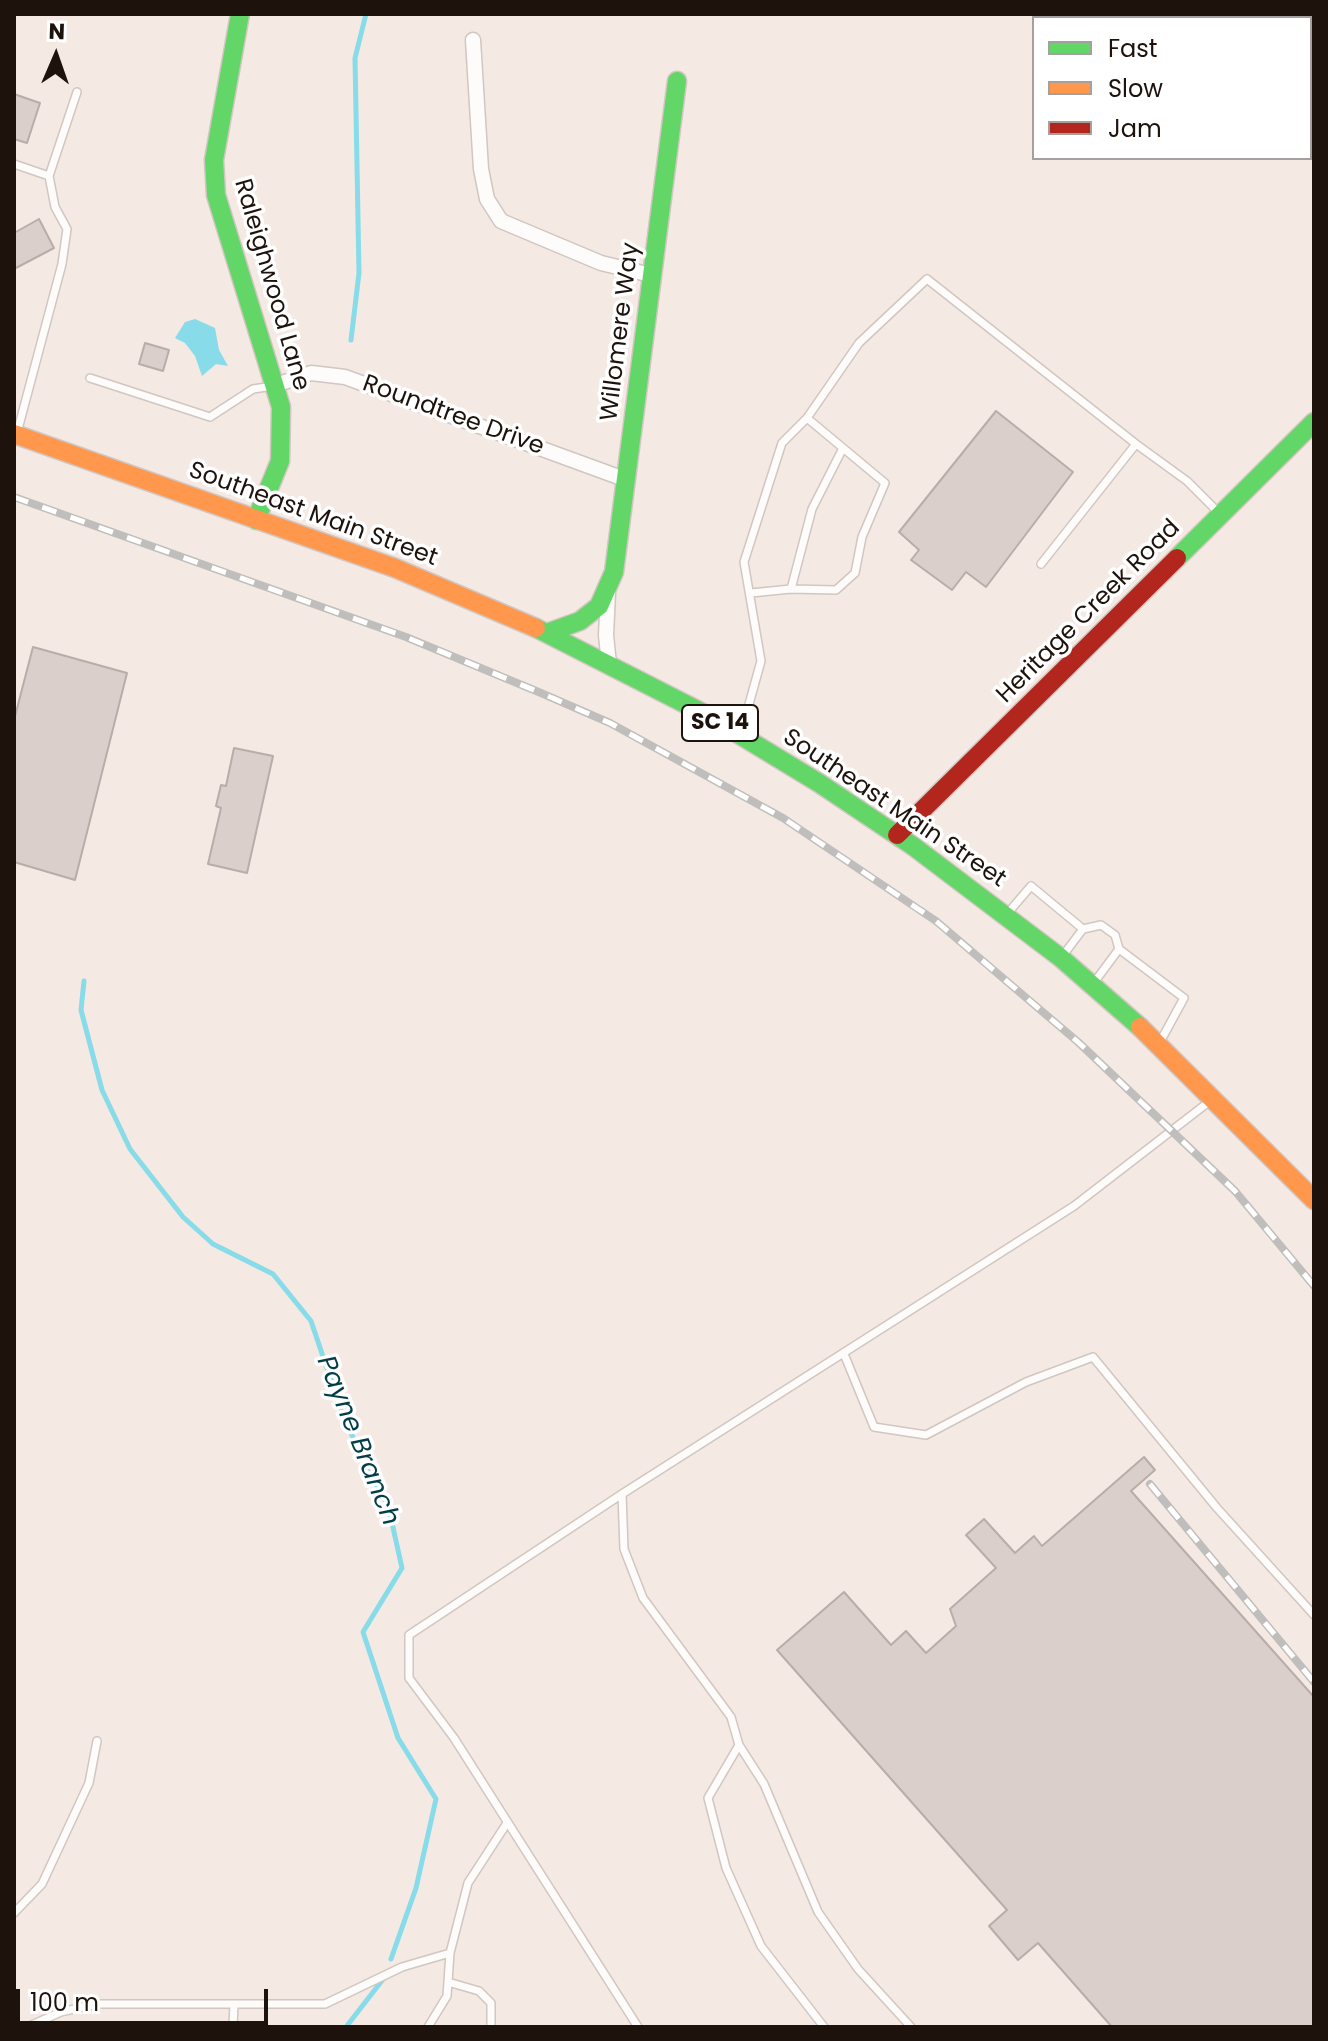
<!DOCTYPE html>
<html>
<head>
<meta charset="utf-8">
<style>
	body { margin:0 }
	#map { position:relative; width:1328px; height:2041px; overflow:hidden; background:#f4e9e3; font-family:Poppins,sans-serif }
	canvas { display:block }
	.frame { position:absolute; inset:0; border:16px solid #1d120c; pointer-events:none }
	.legend { position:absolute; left:1032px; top:16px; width:280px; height:144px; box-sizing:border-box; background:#fff; border:2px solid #a5a09e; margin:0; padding:10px 14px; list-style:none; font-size:24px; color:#1d120c }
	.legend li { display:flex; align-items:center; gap:16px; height:40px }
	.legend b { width:40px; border:2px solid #a5a09e }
	.north { position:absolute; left:16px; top:16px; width:80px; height:80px; -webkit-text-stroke:6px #fff; paint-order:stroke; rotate:2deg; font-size:22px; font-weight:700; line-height:32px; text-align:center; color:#1d120c }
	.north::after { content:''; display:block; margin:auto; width:28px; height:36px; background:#1d120c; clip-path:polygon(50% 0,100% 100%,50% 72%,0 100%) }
	.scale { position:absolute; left:16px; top:1989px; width:252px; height:36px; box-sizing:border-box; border:4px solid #1d120c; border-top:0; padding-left:10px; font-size:24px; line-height:28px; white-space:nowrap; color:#1d120c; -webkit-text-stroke:6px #fff; paint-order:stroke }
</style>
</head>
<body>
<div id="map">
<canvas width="1328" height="2041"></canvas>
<div class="frame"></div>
<ul class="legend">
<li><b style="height:10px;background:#63d668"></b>Fast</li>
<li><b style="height:10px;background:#ff974d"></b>Slow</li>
<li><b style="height:10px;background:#b3261e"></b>Jam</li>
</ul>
<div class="north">N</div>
<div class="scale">100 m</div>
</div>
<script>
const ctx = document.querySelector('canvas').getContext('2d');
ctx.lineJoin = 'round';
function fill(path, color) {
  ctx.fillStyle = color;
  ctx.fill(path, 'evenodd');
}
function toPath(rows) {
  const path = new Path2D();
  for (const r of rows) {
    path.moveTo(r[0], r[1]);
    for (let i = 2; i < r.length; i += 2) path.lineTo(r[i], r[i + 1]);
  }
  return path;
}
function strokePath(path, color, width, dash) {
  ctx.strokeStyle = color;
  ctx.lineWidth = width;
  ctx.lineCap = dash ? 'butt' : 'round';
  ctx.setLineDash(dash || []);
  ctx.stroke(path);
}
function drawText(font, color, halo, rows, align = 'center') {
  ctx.font = font + ' Poppins,sans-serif';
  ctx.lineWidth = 7;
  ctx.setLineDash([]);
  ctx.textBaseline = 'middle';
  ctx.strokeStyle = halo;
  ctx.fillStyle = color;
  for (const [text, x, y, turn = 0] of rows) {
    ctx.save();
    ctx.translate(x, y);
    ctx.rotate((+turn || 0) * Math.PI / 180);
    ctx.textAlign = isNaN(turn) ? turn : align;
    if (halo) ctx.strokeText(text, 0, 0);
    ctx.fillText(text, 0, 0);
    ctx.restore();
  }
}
fill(toPath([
	[195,319,215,328,219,350,228,366,216,364,202,376,195,356,185,343,175,338,185,322]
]), '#88dbe8');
strokePath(toPath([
	[351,340,359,273,355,58,366,14],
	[84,981,81,1010,102,1090,130,1149,183,1217,213,1244,273,1274,311,1321,341,1410,368,1472,388,1505,402,1568,363,1632,398,1738,436,1799,416,1888,391,1959],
	[346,2027,384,1978]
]), '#88dbe8', 5);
const building = toPath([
	[14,94,40,103,27,143,14,139,14,94],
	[39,219,54,248,14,269,14,233,39,219],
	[145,343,169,350,163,371,139,364,145,343],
	[996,411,1073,472,986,587,966,572,952,590,911,560,919,550,899,532,996,411],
	[33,647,127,673,75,880,14,862,14,720,33,647],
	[234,748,273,756,247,873,208,864,221,808,216,806,221,785,226,786,234,748],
	[1144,1457,1155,1470,1131,1491,1314,1697,1314,2027,1112,2027,1038,1943,1018,1960,989,1926,1007,1910,777,1650,844,1592,891,1645,906,1631,926,1653,956,1626,950,1609,996,1568,966,1535,984,1519,1015,1553,1034,1536,1042,1546,1144,1457]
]);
fill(building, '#dacfca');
strokePath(building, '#b8ada8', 2);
const lane = toPath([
	[14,164,49,176],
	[90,378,210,417,253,389,273,386],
	[807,418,859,343,927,279,1136,444],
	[17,433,62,264,67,229,55,207,49,176,77,92],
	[1041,564,1136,444,1187,481,1219,513],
	[791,589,812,509,842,450],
	[741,733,761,661,744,562,782,443,807,418,885,483,862,537,855,573,836,590,791,589,751,593],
	[1007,914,1031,886,1083,929,1064,954],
	[1083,929,1101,925,1115,935,1119,949],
	[1093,984,1119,949,1184,998,1160,1042],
	[844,1354,874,1427,926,1435,1026,1382,1093,1357,1217,1508,1314,1615],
	[622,1494,624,1549,643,1598,731,1717,739,1745,708,1798,726,1868,761,1946,824,2027],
	[739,1745,764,1784,818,1912,858,1969,911,2027],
	[14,1913,42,1884,89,1783,97,1741],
	[448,1982,479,1991,491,2003,491,2027],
	[27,2027,61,2012,96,2004,325,2004,402,1967,450,1953],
	[233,2027,234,2004],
	[428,2027,447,1996,450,1953,468,1883,507,1823],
	[638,2027,454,1738,409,1678,409,1635,622,1494,1074,1206,1210,1101]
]);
const street = toPath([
	[1229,14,1235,18],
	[1279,18,1282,14],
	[473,40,481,169,487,199,501,221,601,263,651,275],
	[1310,69,1314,72],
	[276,385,311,373,345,377,627,480],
	[608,593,606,635,609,664]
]);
const fast = toPath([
	[240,14,214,160,216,195,281,407,280,461,256,520],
	[1177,558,1314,422],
	[536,628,707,715,819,783,913,846,1061,958,1140,1027],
	[547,633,580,621,599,606,614,572,677,81]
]);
const slow = toPath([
	[14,434,395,568,536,628],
	[1140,1027,1314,1200]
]);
const jam = toPath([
	[897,835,1177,558]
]);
strokePath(lane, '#d1c6c1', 10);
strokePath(street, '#d1c6c1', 17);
strokePath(fast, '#d1c6c1', 21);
strokePath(slow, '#d1c6c1', 21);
strokePath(jam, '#d1c6c1', 21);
strokePath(lane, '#fdfcfb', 7);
strokePath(street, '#fdfcfb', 14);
strokePath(fast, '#63d668', 18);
strokePath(slow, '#ff974d', 18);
strokePath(jam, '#b3261e', 18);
const rail = toPath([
	[14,497,406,637,541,693,610,723,783,818,936,921,1078,1042,1235,1191,1314,1286],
	[1150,1484,1314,1682]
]);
strokePath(rail, '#c0bebc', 8);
strokePath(rail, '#fff', 5, [15]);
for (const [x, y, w] of [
	[720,723,76]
]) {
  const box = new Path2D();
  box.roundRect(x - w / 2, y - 18, w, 36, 6);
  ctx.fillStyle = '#fff';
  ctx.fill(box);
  strokePath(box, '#1d120c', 2);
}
drawText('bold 22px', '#1d120c', null, [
	["SC 14",720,723]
]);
drawText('24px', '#1d120c', '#fff', [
	["Raleighwood Lane",271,285,74],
	["Willomere Way",621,332,-83],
	["Roundtree Drive",453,416,20],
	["Southeast Main Street",313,515,20],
	["Heritage Creek Road",1089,612,-45],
	["Southeast Main Street",894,809,34]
]);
drawText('italic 26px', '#013d46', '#fff', [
	["Payne Branch",357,1441,68]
]);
</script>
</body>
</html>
